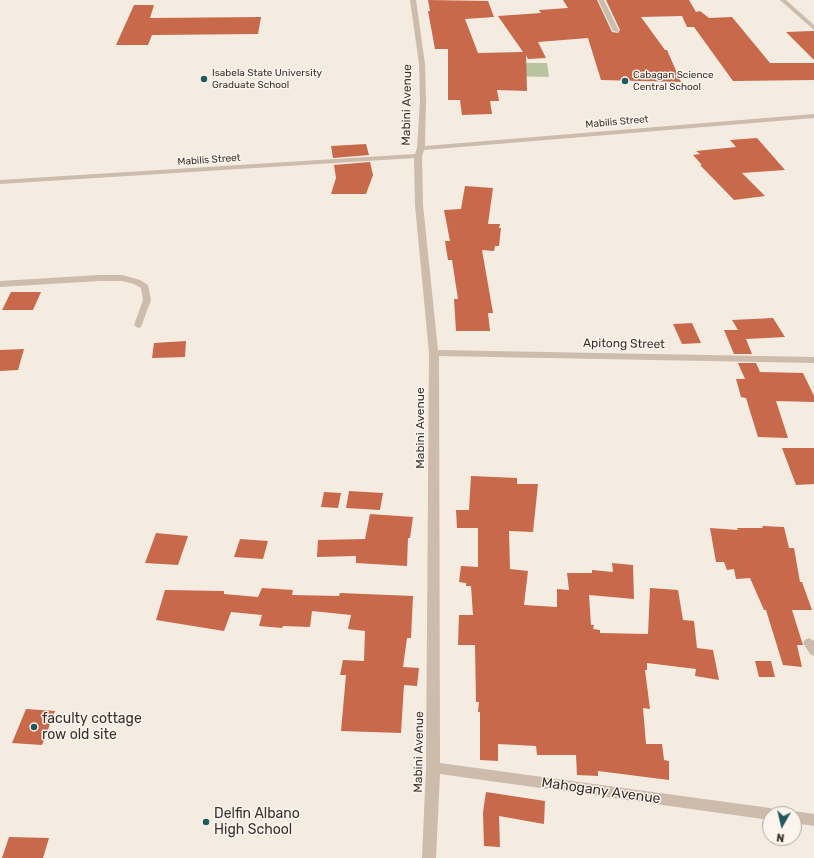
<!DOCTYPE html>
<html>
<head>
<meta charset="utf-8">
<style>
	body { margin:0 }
	#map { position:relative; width:814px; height:858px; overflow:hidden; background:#f4ebe1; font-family:Rubik,sans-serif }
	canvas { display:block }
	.north { position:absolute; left:762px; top:806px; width:40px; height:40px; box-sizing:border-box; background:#fbf5ee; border:1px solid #aea6a0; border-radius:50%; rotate:188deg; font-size:11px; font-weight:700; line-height:16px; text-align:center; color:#3b302b }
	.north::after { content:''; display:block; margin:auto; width:14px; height:18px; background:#1f5a5e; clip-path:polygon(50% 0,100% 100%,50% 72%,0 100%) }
</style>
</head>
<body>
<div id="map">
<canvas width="814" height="858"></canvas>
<div class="north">N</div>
</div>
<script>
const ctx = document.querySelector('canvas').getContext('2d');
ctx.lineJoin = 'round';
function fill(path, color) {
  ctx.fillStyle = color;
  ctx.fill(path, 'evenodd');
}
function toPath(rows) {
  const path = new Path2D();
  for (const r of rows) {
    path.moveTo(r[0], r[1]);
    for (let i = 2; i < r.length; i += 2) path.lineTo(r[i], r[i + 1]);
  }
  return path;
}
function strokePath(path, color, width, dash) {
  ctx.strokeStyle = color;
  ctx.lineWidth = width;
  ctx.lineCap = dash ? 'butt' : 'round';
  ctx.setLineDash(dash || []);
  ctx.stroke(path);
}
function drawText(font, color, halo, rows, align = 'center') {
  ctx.font = font + ' Rubik,sans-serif';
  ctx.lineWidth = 3;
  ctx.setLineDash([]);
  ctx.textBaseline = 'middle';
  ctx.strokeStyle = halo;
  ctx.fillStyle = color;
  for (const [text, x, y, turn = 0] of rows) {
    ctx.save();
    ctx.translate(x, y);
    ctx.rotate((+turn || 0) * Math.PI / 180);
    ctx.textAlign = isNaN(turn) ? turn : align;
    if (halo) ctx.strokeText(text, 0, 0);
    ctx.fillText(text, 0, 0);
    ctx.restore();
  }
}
fill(toPath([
	[501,63,547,63,549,77,502,76]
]), '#b8c4a0');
fill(toPath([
	[428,0,488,1,494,17,465,19,478,53,523,52,498,16,541,13,539,10,568,8,563,0,597,0,612,32,618,33,620,30,606,0,689,0,696,12,700,11,709,18,732,17,770,63,814,63,814,80,733,81,694,27,687,27,682,16,641,17,665,50,667,50,681,82,601,80,588,38,538,42,546,58,528,59,526,55,527,91,497,90,499,101,490,101,492,114,462,115,460,100,448,100,448,49,435,49,428,11,430,11],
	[134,5,154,5,150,18,261,17,258,34,152,35,148,45,116,45],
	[812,31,814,31,814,60,786,32],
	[757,138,785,170,742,173,765,196,734,200,700,165,702,165,693,155,700,154,696,151,736,147,730,140],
	[366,144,369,155,333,158,331,146],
	[370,162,373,175,366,194,331,194,336,178,334,165],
	[465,186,493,188,488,224,500,224,499,228,501,228,499,246,495,246,494,251,482,250,493,313,488,313,490,331,456,331,454,299,458,299,452,260,448,260,445,241,450,241,444,210,461,209],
	[11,292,41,292,33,310,2,310],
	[773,318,785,337,746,339,752,354,734,354,724,330,738,330,732,320],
	[692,323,701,343,682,344,673,324],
	[186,341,185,357,152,358,154,343],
	[24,349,18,370,0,371,0,350],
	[738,363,756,363,760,372,803,373,814,396,814,402,776,401,788,438,758,437,746,398,741,397,736,379,745,379],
	[782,448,814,448,814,484,796,485],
	[471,476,517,478,517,484,538,484,533,532,509,531,510,569,528,571,524,605,557,607,557,589,569,590,567,573,592,573,592,570,613,572,612,563,633,565,634,599,589,595,591,625,594,625,593,629,600,630,600,633,648,634,650,588,678,590,683,620,694,621,697,648,713,650,719,680,695,676,696,669,647,663,647,670,645,670,650,709,643,708,646,744,662,744,664,760,669,761,669,780,598,771,598,776,577,775,576,755,537,755,536,746,498,744,498,761,480,760,480,712,478,712,479,702,476,702,475,645,458,645,459,615,473,615,471,586,466,586,466,583,459,582,461,566,478,567,478,528,457,528,456,510,469,510],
	[349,491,383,493,380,510,346,508],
	[324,492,341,493,338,508,321,507],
	[370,514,413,517,410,538,408,538,407,566,356,563,356,556,317,557,318,540,365,539],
	[762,526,784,527,789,548,794,548,800,582,802,582,812,610,792,610,802,642,803,645,797,645,802,667,783,665,766,610,764,610,750,578,736,579,734,569,727,570,724,562,716,562,710,528,738,530,737,528,763,528],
	[156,533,188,536,178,565,145,563],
	[240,539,268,541,263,559,234,557],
	[262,588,293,590,292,595,339,596,340,593,413,596,411,638,407,638,403,667,419,668,417,686,404,685,401,733,341,731,346,675,340,675,343,660,364,661,365,631,348,629,351,615,312,611,310,627,283,626,282,628,259,626,262,615,231,612,224,631,156,620,165,590,224,591,224,594,258,597],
	[755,661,771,661,775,677,759,677],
	[26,709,55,711,42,745,12,743],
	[486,792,545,801,544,824,499,816,500,847,484,846,483,812],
	[9,837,49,838,43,858,2,858]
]), '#c8694b');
fill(toPath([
	[410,0,416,0,425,64,426,100,425,146,814,114,814,118,424,150,422,156,423,205,438,350,814,357,814,363,439,356,440,763,770,808,775,810,777,814,770,814,770,820,440,774,436,858,422,858,426,768,429,353,415,205,414,158,0,184,0,180,415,154,417,148,420,100,419,64,410,0],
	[598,0,604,0,619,31,618,32,613,31,598,0],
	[780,0,786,0,814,25,814,30,780,0],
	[99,275,122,275,140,280,148,285,151,300,141,327,138,328,134,325,143,300,141,288,134,284,122,281,99,281,0,287,0,281,99,275],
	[809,638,814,641,814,656,810,654,803,643,805,640,809,638],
	[794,811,814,814,814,826,794,823,794,814,788,814,794,811]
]), '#cdbbac');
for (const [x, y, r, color] of [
	[204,79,4,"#1f5a5e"],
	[625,81,4,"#1f5a5e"],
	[34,727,4,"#1f5a5e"],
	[206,822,4,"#1f5a5e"]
]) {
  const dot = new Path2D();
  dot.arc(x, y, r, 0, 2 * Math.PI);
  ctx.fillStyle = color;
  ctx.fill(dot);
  strokePath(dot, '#fbf5ee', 1.5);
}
drawText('10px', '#3b302b', '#fbf5ee', [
	["Isabela State University",212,73],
	["Graduate School",212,85],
	["Cabagan Science",633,75],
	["Central School",633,87]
], 'left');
drawText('10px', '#3b302b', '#fbf5ee', [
	["Mabilis Street",617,122,-5],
	["Mabilis Street",209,160,-4]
]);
drawText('12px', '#3b302b', '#fbf5ee', [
	["Mabini Avenue",407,105,-89],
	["Apitong Street",624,344,1],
	["Mabini Avenue",421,428,-90],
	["Mabini Avenue",419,752,-89]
]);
drawText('14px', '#3b302b', '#fbf5ee', [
	["faculty cottage",42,719],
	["row old site",42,735],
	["Delfin Albano",214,814],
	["High School",214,830]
], 'left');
drawText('14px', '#3b302b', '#fbf5ee', [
	["Mahogany Avenue",601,791,8]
]);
</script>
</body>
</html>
